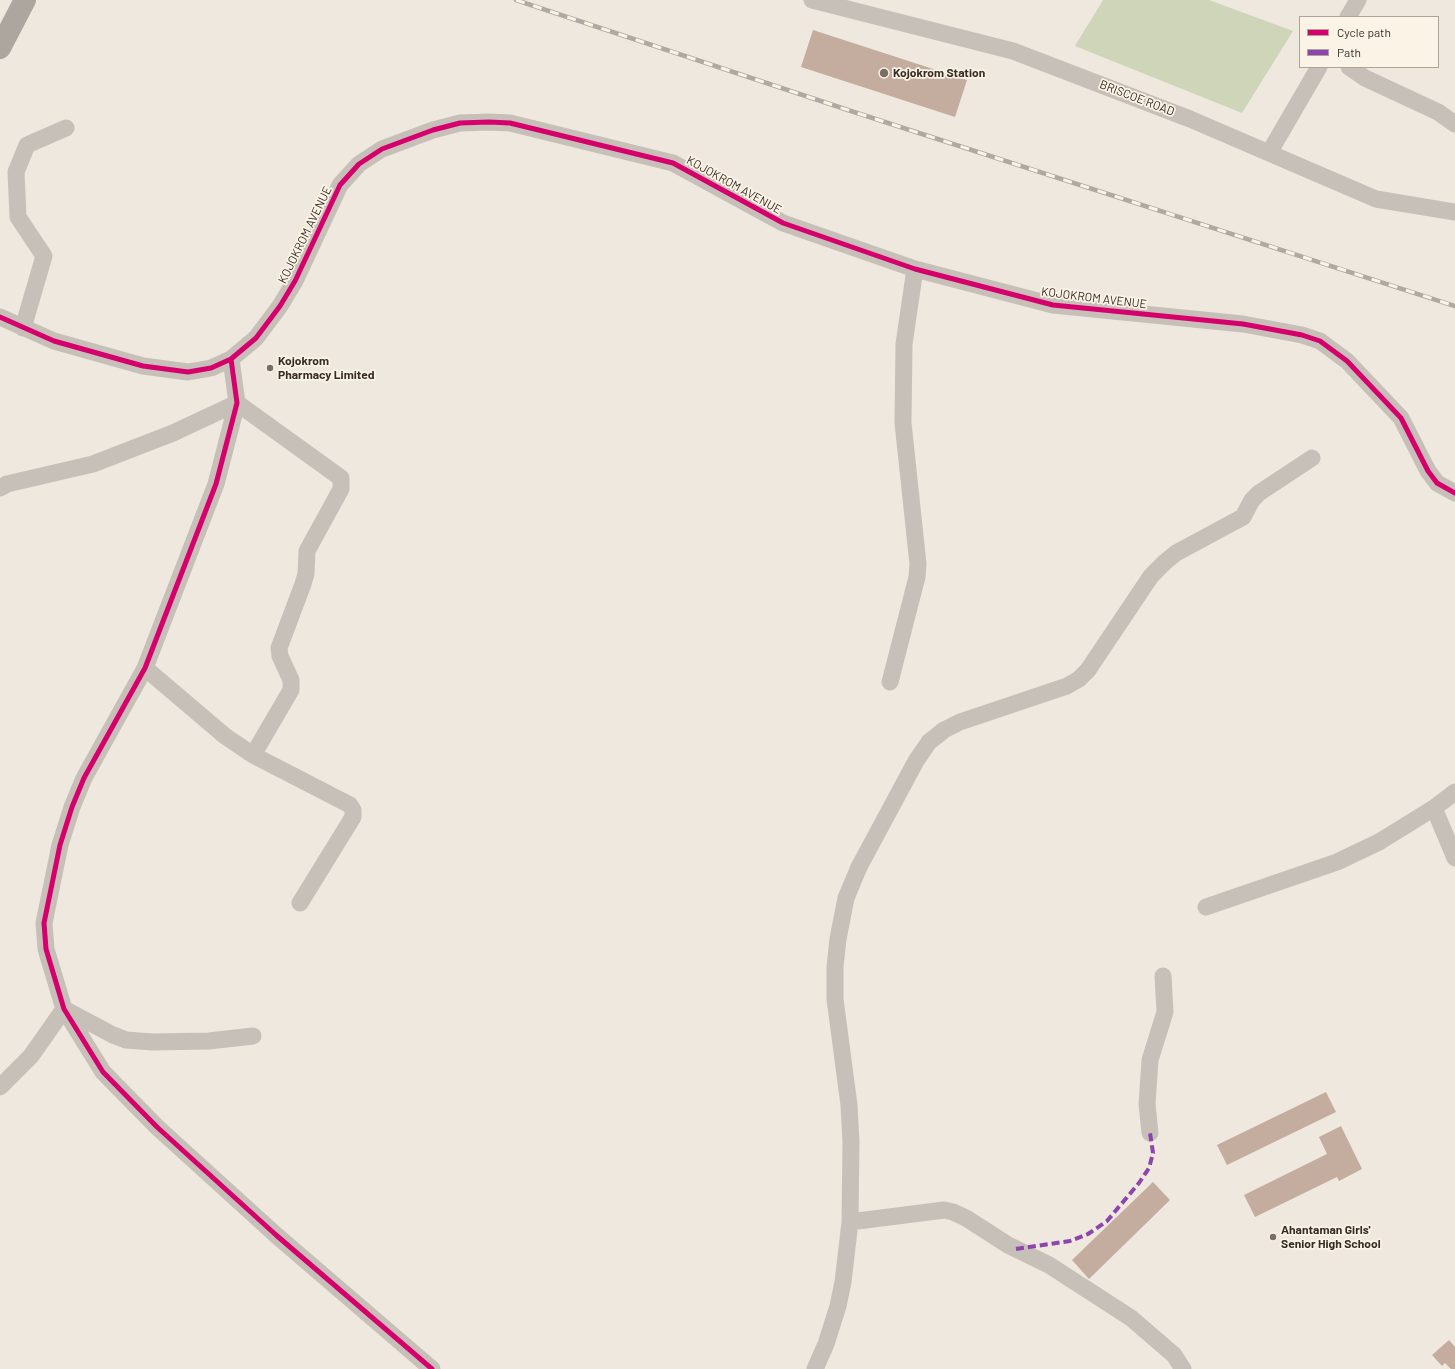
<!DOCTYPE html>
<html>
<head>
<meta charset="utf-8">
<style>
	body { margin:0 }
	#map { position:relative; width:1455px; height:1369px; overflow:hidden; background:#eee8df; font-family:Barlow,sans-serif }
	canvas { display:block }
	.legend { position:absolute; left:1299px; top:16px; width:140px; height:52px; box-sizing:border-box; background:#fbf3e6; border:1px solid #ada499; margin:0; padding:5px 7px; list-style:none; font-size:12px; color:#382d26 }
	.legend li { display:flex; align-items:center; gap:8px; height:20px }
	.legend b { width:20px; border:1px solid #ada499 }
</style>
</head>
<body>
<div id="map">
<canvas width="1455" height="1369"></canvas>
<ul class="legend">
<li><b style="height:5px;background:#d6006c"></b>Cycle path</li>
<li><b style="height:5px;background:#8e44ad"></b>Path</li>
</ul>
</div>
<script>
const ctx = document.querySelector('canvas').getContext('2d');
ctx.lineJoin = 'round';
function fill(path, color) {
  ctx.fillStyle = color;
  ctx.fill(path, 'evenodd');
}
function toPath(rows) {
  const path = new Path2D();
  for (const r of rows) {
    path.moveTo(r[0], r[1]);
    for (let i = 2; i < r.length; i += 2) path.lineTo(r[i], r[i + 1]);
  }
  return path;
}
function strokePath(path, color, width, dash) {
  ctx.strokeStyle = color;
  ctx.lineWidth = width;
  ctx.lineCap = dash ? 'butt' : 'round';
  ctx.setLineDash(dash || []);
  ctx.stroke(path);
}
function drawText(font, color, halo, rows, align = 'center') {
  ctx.font = font + ' Barlow,sans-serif';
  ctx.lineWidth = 3.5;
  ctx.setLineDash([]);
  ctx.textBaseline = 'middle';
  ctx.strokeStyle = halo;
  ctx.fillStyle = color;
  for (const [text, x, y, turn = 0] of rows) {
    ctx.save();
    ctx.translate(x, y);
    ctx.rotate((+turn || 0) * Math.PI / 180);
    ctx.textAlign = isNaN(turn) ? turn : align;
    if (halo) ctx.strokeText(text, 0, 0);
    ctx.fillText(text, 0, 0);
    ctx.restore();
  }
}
fill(toPath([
	[1103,0,1209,0,1293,31,1242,113,1075,46]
]), '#ced5b8');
fill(toPath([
	[813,30,967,80,955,117,801,67],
	[1326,1092,1336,1112,1227,1165,1217,1145],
	[1341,1126,1362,1169,1339,1181,1337,1177,1255,1217,1244,1195,1327,1154,1319,1137],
	[1153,1182,1170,1200,1089,1279,1072,1260],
	[1449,1340,1455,1347,1455,1369,1451,1369,1445,1363,1442,1366,1432,1355]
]), '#c4ac9f');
strokePath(toPath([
	[812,0,1013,51,1190,119,1376,199,1455,212],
	[1348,17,1358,0],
	[1349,67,1365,78,1438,112,1455,124],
	[1269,153,1319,67],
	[0,317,54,341,143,366,188,372,211,368,231,359,256,338,280,306,295,281,340,185,359,164,382,149,433,130,460,123,489,122,510,123,673,163,783,223,915,269,1053,305,1243,324,1302,335,1320,341,1347,361,1401,418,1428,471,1437,483,1455,493],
	[23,328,44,256,18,217,16,172,27,145,66,128],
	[231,359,237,403,216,484,145,668,84,778,72,807,60,845,44,923,46,949,64,1009,103,1072,157,1127,276,1235,432,1369],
	[0,488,7,484,93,464,111,457,173,433,237,403,341,478,341,489,307,551,306,574,303,584,279,648,280,656,291,680,291,690,253,755],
	[145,668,225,736,253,755,350,805,353,810,353,817,300,903],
	[890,682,917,577,918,564,903,423,904,344,915,269],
	[1434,808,1455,858],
	[1206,907,1337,862,1379,842,1434,808,1455,792],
	[0,1087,31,1056,64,1009,113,1035,126,1040,153,1042,209,1041,253,1036],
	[1150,1133,1147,1104,1150,1060,1165,1012,1163,976],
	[850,1222,944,1210,953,1212,966,1218,1008,1245,1049,1265,1131,1318,1174,1355,1183,1369],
	[815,1369,826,1344,838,1306,843,1282,850,1222,851,1142,849,1105,835,999,835,967,838,939,846,898,859,867,916,761,929,742,944,730,960,722,1067,686,1079,679,1088,670,1151,576,1165,562,1176,553,1243,517,1252,500,1259,493,1312,458]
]), '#c7c0b9', 17);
strokePath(toPath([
	[0,48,25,0]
]), '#ada69e', 22);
const rail = toPath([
	[516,0,857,113,1455,306]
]);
strokePath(rail, '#afa9a3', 4.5);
strokePath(rail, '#fbf3e6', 3, [9]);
strokePath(toPath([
	[1016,1249,1070,1241,1088,1234,1107,1221,1139,1183,1149,1168,1153,1153,1150,1133]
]), '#8e44ad', 4, [8, 4]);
strokePath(toPath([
	[0,317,54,341,143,366,188,372,211,368,231,359,256,338,280,306,295,281,340,185,359,164,382,149,433,130,460,123,489,122,510,123,673,163,783,223,915,269,1053,305,1243,324,1302,335,1320,341,1347,361,1401,418,1428,471,1437,483,1455,493],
	[231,359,237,403,216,484,145,668,84,778,72,807,60,845,44,923,46,949,64,1009,103,1072,157,1127,276,1235,432,1369]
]), '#d6006c', 5);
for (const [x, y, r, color] of [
	[884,73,5,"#786e67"],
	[270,368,4,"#786e67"],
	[1273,1237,4,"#786e67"]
]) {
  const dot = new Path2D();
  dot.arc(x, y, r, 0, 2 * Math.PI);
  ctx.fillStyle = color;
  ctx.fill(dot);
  strokePath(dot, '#fbf3e6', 1.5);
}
drawText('bold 12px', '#382d26', '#fbf3e6', [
	["Kojokrom Station",893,73],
	["Kojokrom",278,361],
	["Pharmacy Limited",278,375],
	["Ahantaman Girls'",1281,1230],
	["Senior High School",1281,1244]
], 'left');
drawText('12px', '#382d26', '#fbf3e6', [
	["BRISCOE ROAD",1137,98,21],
	["KOJOKROM AVENUE",734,185,29],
	["KOJOKROM AVENUE",305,235,-64],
	["KOJOKROM AVENUE",1094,298,7]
]);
</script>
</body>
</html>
